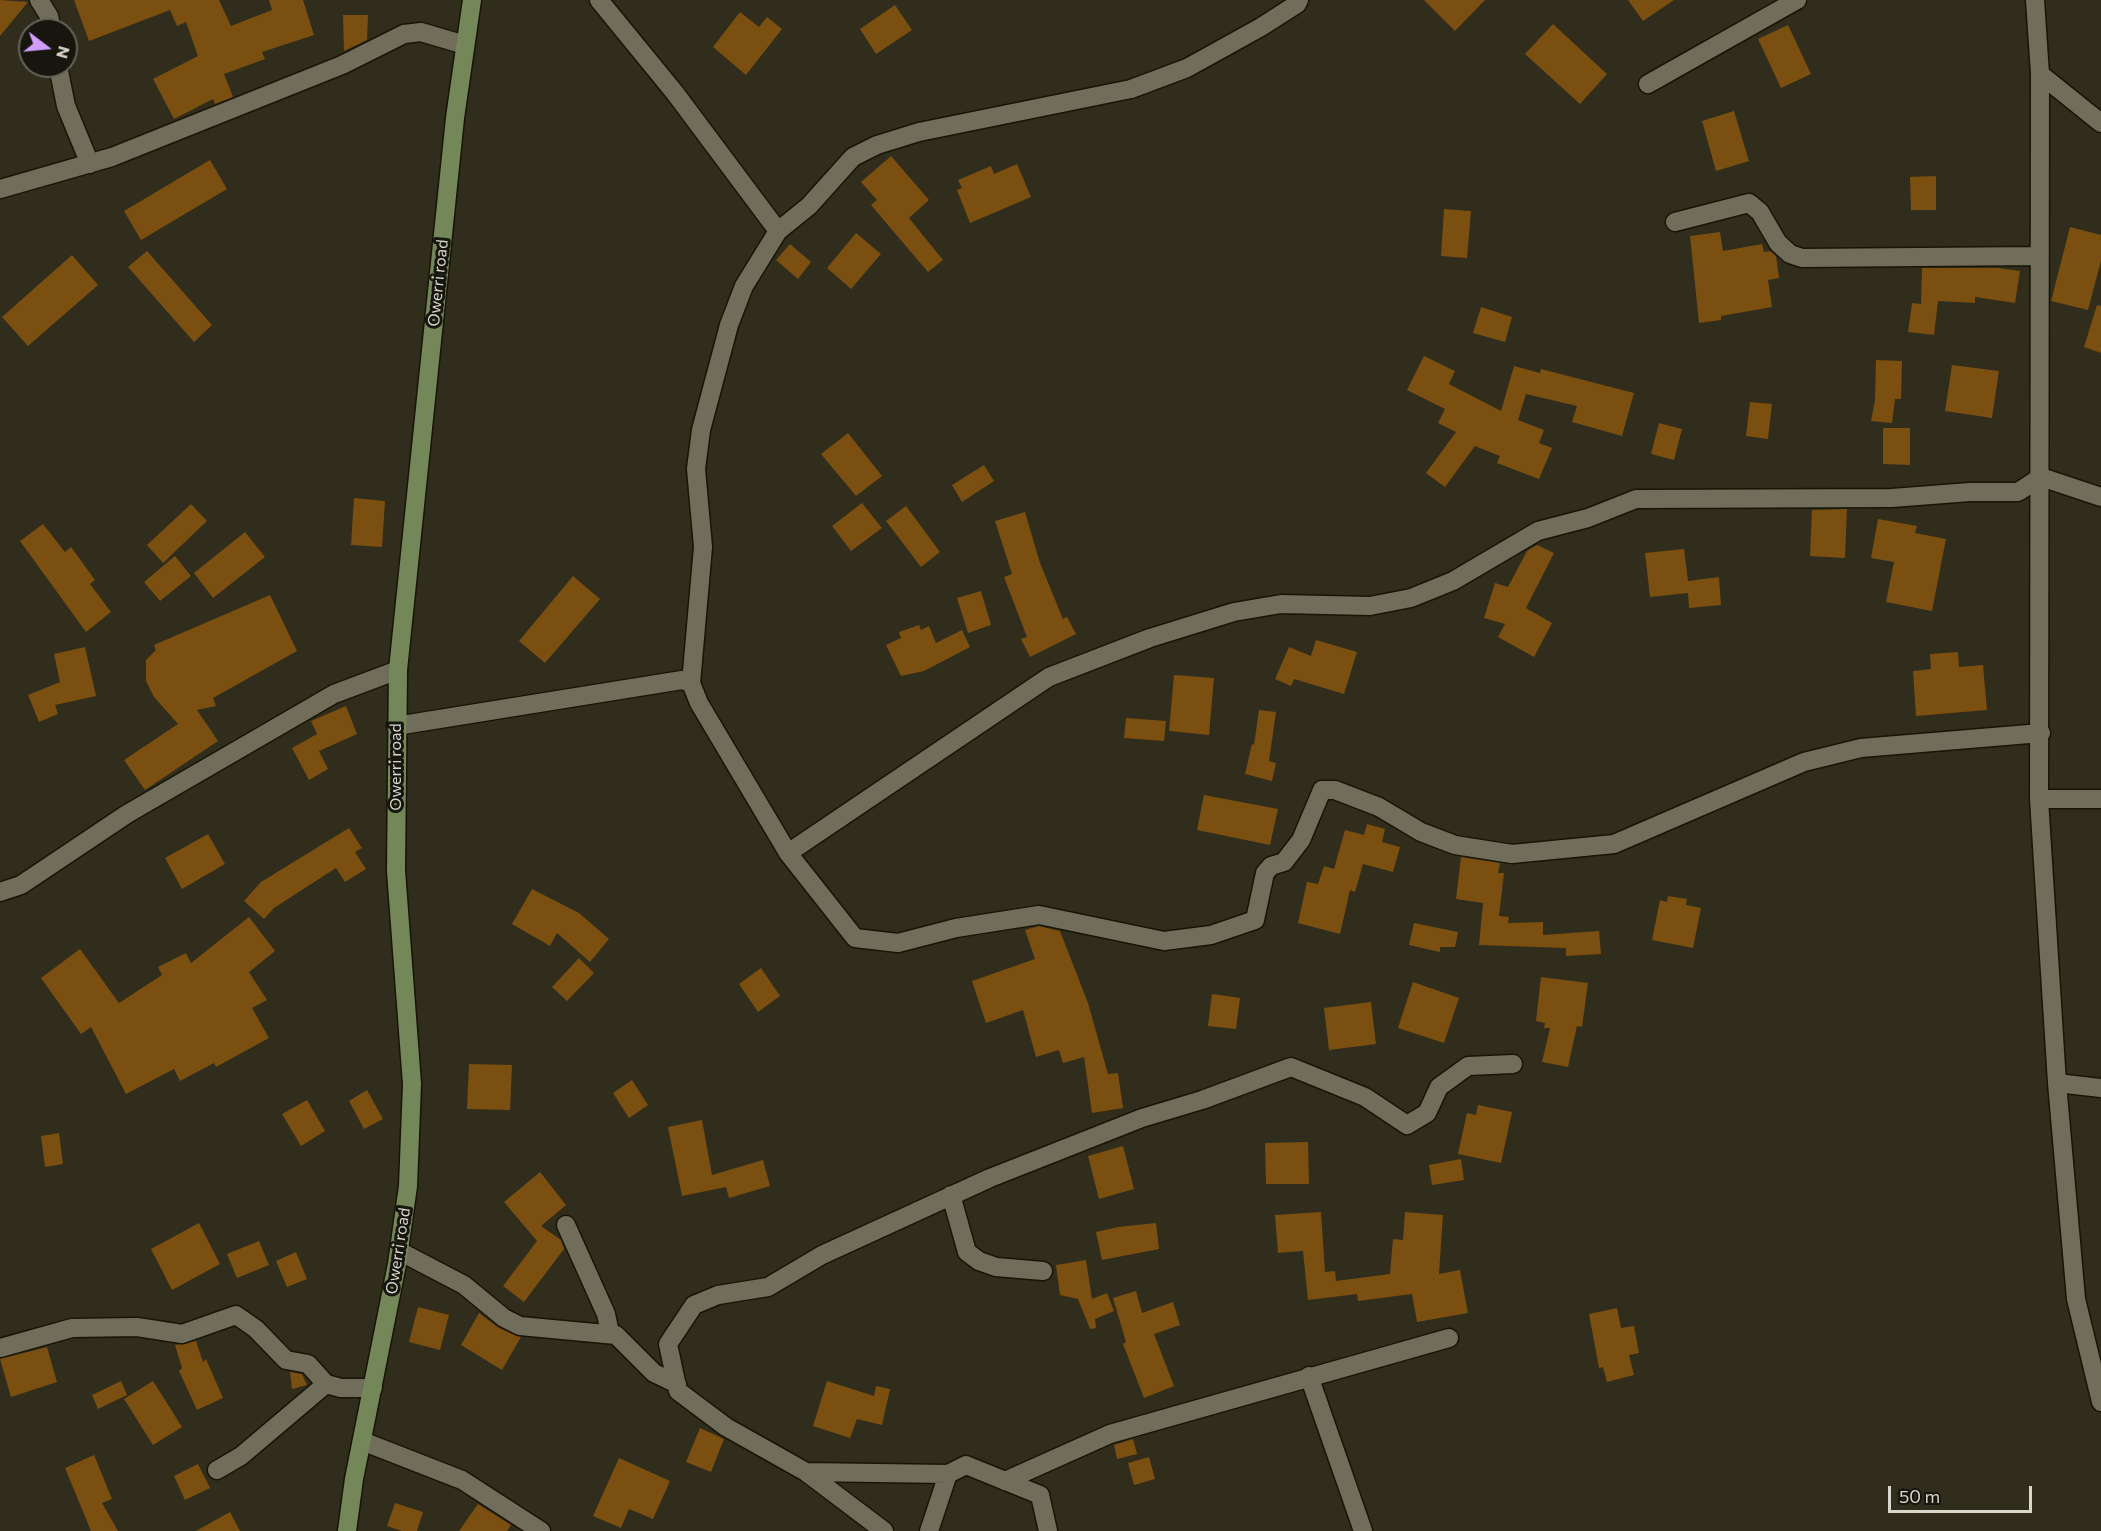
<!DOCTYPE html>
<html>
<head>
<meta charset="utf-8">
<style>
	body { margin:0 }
	#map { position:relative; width:2101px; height:1531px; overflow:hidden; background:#302d1d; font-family:Commissioner,sans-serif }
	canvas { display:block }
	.north { position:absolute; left:18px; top:18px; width:60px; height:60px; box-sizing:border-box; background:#16150e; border:2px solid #64635a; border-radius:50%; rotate:106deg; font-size:16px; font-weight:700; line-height:24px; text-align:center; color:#d8d7cc }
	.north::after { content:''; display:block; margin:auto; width:21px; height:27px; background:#d29dfd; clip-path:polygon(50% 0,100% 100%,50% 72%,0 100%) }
	.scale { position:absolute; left:1888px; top:1486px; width:144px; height:27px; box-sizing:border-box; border:3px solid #d8d7cc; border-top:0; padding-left:8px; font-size:18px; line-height:21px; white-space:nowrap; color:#d8d7cc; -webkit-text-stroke:4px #16150e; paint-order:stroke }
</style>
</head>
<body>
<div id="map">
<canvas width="2101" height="1531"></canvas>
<div class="north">N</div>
<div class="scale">50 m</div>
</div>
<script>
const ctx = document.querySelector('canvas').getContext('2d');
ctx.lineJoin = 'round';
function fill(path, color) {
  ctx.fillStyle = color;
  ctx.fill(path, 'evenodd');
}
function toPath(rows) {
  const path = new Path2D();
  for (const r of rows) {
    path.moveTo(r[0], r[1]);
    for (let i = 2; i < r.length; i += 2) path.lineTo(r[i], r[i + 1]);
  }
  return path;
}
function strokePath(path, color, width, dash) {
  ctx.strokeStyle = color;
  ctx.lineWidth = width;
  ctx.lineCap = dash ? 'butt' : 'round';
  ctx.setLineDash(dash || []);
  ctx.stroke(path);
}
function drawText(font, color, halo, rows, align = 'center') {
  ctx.font = font + ' Commissioner,sans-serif';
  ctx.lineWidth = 6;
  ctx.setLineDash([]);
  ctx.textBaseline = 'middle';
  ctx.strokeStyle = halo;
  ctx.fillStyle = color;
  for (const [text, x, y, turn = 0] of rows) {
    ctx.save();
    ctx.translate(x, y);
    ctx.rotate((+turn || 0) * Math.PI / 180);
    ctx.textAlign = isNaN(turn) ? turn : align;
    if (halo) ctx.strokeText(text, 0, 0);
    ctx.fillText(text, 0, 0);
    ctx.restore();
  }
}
fill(toPath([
	[0,0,28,2,0,36],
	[74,0,219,0,231,26,272,10,269,0,303,0,314,35,262,52,265,59,224,74,233,97,215,104,213,99,174,119,153,79,198,56,186,22,177,26,170,10,89,41],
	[1424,0,1485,0,1455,31],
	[1628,0,1674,0,1643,21],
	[895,5,912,30,876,54,860,29],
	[740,12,759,27,767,17,782,29,746,75,713,47],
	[343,15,368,15,367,40,344,51],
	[1553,24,1607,74,1580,104,1525,54],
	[1788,25,1811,74,1781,88,1758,39],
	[1734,111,1749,161,1716,171,1702,121],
	[891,156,929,200,909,218,943,260,928,272,871,205,877,200,861,182],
	[210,160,227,189,141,240,124,211],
	[1017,164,1031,197,970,223,957,190,962,188,958,180,991,166,994,174],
	[1936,176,1936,210,1911,210,1910,177],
	[1444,209,1471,211,1467,258,1441,256],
	[2070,227,2101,235,2101,261,2088,310,2051,301],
	[1720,232,1723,251,1762,244,1764,252,1770,251,1776,256,1779,278,1768,280,1772,307,1721,316,1721,320,1699,323,1690,236],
	[856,233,881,254,851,289,827,268],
	[790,244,811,262,798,279,776,260],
	[147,251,212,325,194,342,128,267],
	[72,255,98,285,28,346,2,317],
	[1922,268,1998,268,2020,271,2015,303,1975,297,1975,303,1938,301,1934,335,1908,332,1912,303,1921,304],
	[2097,305,2101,306,2101,353,2084,347],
	[1481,307,1512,317,1505,342,1473,333],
	[1424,356,1455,371,1449,384,1501,411,1514,366,1540,373,1541,369,1634,393,1622,436,1572,422,1577,406,1526,394,1518,420,1544,430,1539,443,1552,448,1539,479,1497,463,1500,456,1475,446,1445,487,1426,473,1456,432,1438,423,1445,409,1407,390],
	[1876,360,1902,361,1901,399,1895,399,1892,423,1871,421,1875,400],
	[1952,365,1999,371,1992,418,1945,411],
	[1750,402,1772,404,1768,439,1746,436],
	[1659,423,1682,429,1674,460,1651,454],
	[1883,428,1910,428,1910,465,1883,464],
	[848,433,882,476,856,496,821,454],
	[984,465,994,481,962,502,952,485],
	[354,498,385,501,382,547,351,545],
	[862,503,882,528,851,551,832,526],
	[191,504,207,521,163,563,147,545],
	[906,506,940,552,921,567,886,521],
	[1847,509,1845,558,1810,556,1812,510],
	[1025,512,1040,563,1063,619,1067,617,1076,634,1030,657,1021,639,1027,637,1004,577,1012,574,995,521],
	[1878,519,1917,526,1915,533,1946,539,1932,611,1886,602,1894,562,1871,558],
	[43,524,65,552,71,547,95,580,90,584,111,612,86,632,20,541],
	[245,532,265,557,213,598,194,573],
	[1537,545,1554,553,1526,608,1552,623,1534,657,1498,637,1505,624,1484,618,1495,583,1508,587,1527,551],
	[1684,549,1688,581,1719,577,1721,605,1689,608,1688,593,1650,597,1645,553],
	[175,556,191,576,160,601,144,582],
	[573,576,600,599,545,663,519,641],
	[981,591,991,625,968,633,957,598],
	[270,595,297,651,213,698,216,706,197,710,218,741,145,790,124,760,178,724,154,697,146,681,146,660,156,650,154,645],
	[919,625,921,630,929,626,936,643,962,630,970,647,924,671,901,676,886,645,901,638,899,632],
	[1316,640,1357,652,1344,694,1294,679,1291,686,1275,679,1289,647,1311,656],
	[85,647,96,696,55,705,58,714,39,722,28,695,60,682,54,654],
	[1958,652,1959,667,1983,665,1987,710,1916,716,1913,671,1931,669,1930,654],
	[1174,675,1214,678,1209,735,1169,731],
	[346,706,357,734,319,751,328,769,309,780,292,748,317,734,311,721],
	[1259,710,1276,712,1269,761,1276,763,1272,781,1245,774,1252,744,1254,745],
	[1126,718,1166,721,1164,741,1124,738],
	[1204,795,1278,809,1270,845,1197,830],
	[1367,824,1385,829,1382,842,1400,847,1393,872,1363,864,1355,892,1350,890,1340,934,1298,923,1307,882,1318,884,1324,866,1334,869,1345,830,1364,835],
	[349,828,362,848,355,852,366,869,345,882,336,868,274,908,264,919,244,901,261,882],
	[208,834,225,864,182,889,165,858],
	[1461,857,1500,863,1498,873,1504,873,1499,916,1509,917,1508,923,1543,922,1543,935,1599,931,1601,954,1566,956,1566,948,1479,945,1483,903,1456,899],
	[532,889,579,913,609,939,590,962,557,933,550,946,512,924],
	[1668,896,1687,899,1686,905,1701,908,1693,948,1652,940,1660,900,1667,902],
	[249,917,275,951,249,972,267,1000,252,1008,269,1038,216,1067,214,1063,180,1081,174,1069,126,1094,91,1027,81,1034,41,978,80,949,119,1003,162,975,158,967,186,953,191,963],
	[1414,923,1458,932,1455,947,1440,947,1440,952,1409,945],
	[1039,926,1060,931,1088,1003,1108,1074,1118,1073,1123,1108,1092,1113,1084,1057,1063,1063,1059,1050,1036,1057,1023,1010,986,1023,972,981,1035,959,1025,930],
	[579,958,594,973,567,1001,552,987],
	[761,968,780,996,758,1012,739,984],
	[1541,977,1588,983,1582,1027,1577,1026,1568,1067,1542,1062,1550,1028,1544,1028,1545,1023,1536,1021],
	[1413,982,1459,998,1444,1043,1398,1028],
	[1212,994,1240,998,1236,1029,1208,1026],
	[1371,1002,1376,1044,1329,1050,1324,1008],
	[469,1064,512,1065,510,1110,467,1109],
	[632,1080,648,1105,629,1118,613,1093],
	[367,1090,383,1119,364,1129,349,1101],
	[307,1100,325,1131,301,1146,282,1114],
	[1478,1105,1512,1112,1501,1163,1458,1154,1467,1113,1476,1115],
	[702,1120,712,1175,763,1160,770,1186,729,1198,726,1187,682,1196,668,1127],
	[59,1133,63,1164,45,1167,41,1136],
	[1308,1142,1309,1184,1266,1184,1265,1143],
	[1123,1146,1134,1189,1099,1199,1088,1156],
	[1461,1159,1464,1180,1432,1185,1429,1165],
	[540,1172,566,1205,541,1226,561,1240,564,1249,524,1302,503,1286,537,1241,504,1202],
	[1321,1212,1325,1272,1335,1271,1336,1281,1390,1274,1393,1239,1403,1240,1405,1212,1443,1215,1439,1274,1460,1270,1468,1313,1417,1322,1412,1294,1358,1301,1357,1294,1308,1300,1303,1251,1278,1253,1275,1215],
	[199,1223,220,1264,172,1290,151,1249],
	[1156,1223,1159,1249,1102,1260,1096,1232,1118,1227],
	[259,1241,269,1265,237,1278,227,1254],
	[296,1252,307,1279,287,1287,276,1261],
	[1086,1260,1092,1299,1107,1293,1114,1311,1095,1319,1096,1328,1090,1329,1078,1299,1060,1295,1056,1265],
	[1136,1291,1142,1313,1173,1302,1180,1325,1154,1334,1174,1386,1144,1398,1123,1344,1126,1342,1113,1298],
	[418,1307,449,1315,440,1350,409,1342],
	[1617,1308,1621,1328,1634,1326,1639,1353,1629,1355,1634,1375,1607,1382,1603,1367,1599,1368,1589,1314],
	[479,1313,499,1328,521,1337,502,1370,461,1345],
	[196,1341,203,1362,206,1359,223,1398,197,1410,179,1371,182,1368,175,1345],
	[47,1347,57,1382,11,1397,0,1359],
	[290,1372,302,1374,307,1385,292,1389],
	[121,1381,127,1395,98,1409,92,1395],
	[153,1381,182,1427,153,1445,124,1399],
	[827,1381,874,1396,876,1386,890,1389,882,1425,857,1419,850,1438,813,1426],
	[700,1428,724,1439,711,1472,686,1462],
	[1133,1439,1137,1454,1117,1459,1114,1445],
	[94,1455,112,1499,102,1503,118,1531,91,1531,65,1468],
	[1149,1457,1155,1479,1134,1485,1128,1463],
	[619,1458,670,1481,653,1519,629,1509,621,1528,593,1516],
	[198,1464,210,1488,185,1500,174,1476],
	[395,1503,423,1512,417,1531,402,1531,387,1526],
	[478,1504,511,1525,507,1531,459,1531],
	[230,1512,240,1531,196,1531]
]), '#7a4f0f');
const minor = toPath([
	[39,0,49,16,52,30],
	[599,0,675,93,778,231],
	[2035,0,2040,74,2039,799,2057,1083,2076,1299,2101,1402],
	[58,66,66,106,90,164],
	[2040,74,2101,123],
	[1648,84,1797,0],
	[0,189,112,157,342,65,404,34,421,32,465,45],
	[1675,222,1749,203,1760,212,1778,243,1790,254,1802,258,2038,256],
	[691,683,703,547,696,469,701,430,729,325,744,286,778,231,809,206,853,157,877,145,919,132,1131,89,1187,68,1261,27,1297,4,1299,0],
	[396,726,682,680,691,683,699,703,788,853,1049,677,1150,638,1234,612,1281,604,1370,606,1411,598,1453,581,1538,531,1588,518,1636,499,1892,498,1970,492,2018,492,2041,477,2101,497],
	[2039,799,2101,799],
	[788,853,855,938,898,943,956,928,1039,915,1164,941,1211,935,1255,920,1265,873,1271,866,1284,862,1301,840,1322,790,1335,790,1379,807,1421,832,1455,845,1512,854,1614,844,1804,762,1861,748,2041,733],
	[0,892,21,885,127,814,334,694,398,670],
	[2057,1083,2101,1088],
	[951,1195,967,1252,979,1261,996,1267,1043,1271],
	[566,1225,606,1314,610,1333],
	[399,1251,464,1285,504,1318,520,1326,616,1335,654,1373,677,1384],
	[0,1348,72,1328,137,1327,182,1334,236,1315,256,1329,286,1360,308,1364,326,1384,341,1388,373,1388],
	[1309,1376,1363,1531],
	[362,1441,462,1480,541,1531],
	[217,1470,241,1456,326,1384],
	[806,1472,884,1531],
	[948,1474,806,1472,726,1427,678,1391,668,1344,694,1305,718,1295,768,1287,822,1255,990,1178,1142,1118,1202,1100,1291,1067,1365,1097,1407,1125,1427,1113,1439,1087,1468,1066,1513,1064],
	[1005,1481,1110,1434,1449,1338],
	[929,1531,948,1474,966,1465,1040,1495,1048,1531]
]);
const major = toPath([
	[347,1531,354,1479,397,1264,408,1186,412,1084,396,871,398,670,455,118,472,0]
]);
strokePath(minor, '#181506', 21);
strokePath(major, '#181506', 21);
strokePath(minor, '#706d5b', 18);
strokePath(major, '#748759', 18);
drawText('16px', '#d8d7cc', '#16150e', [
	["Owerri road",438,283,-84],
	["Owerri road",396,767,-90],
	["Owerri road",398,1251,-81]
]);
</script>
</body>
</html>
